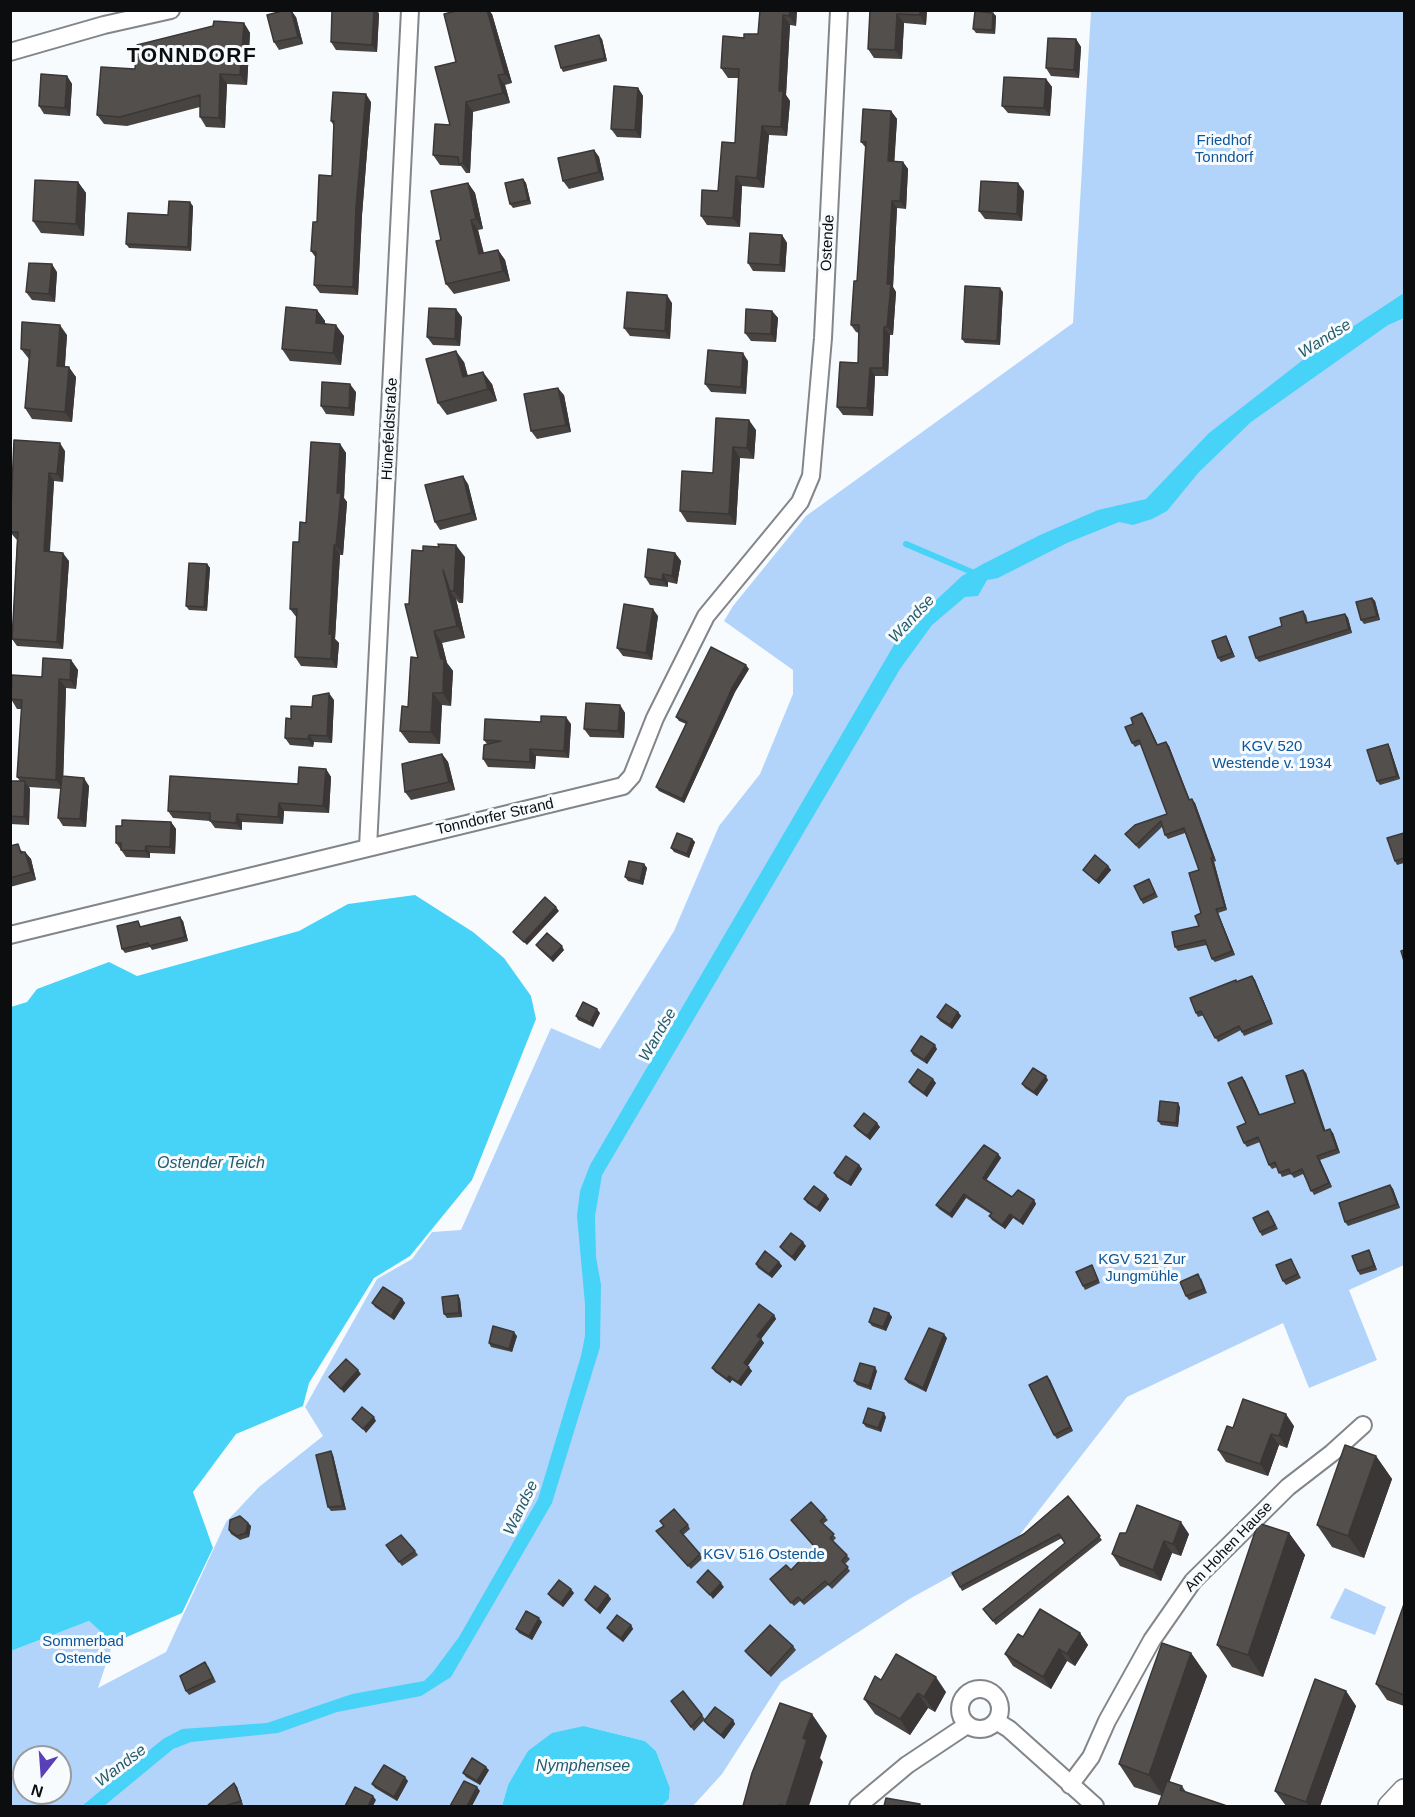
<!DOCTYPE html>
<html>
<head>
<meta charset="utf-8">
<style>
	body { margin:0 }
	#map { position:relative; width:1415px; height:1817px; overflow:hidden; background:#f8fbfe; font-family:Arial,sans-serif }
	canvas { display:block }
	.frame { position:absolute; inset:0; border:12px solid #0c0d0e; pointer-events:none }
	.north { position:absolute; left:12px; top:1745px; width:60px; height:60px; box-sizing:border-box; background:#f8fbfe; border:2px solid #9a9c9e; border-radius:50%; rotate:197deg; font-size:16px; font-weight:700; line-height:24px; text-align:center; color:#0c0d0e }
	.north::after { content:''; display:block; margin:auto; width:21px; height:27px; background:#5740b8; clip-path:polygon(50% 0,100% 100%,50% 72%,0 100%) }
</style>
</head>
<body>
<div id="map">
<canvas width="1415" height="1817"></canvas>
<div class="frame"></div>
<div class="north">N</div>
</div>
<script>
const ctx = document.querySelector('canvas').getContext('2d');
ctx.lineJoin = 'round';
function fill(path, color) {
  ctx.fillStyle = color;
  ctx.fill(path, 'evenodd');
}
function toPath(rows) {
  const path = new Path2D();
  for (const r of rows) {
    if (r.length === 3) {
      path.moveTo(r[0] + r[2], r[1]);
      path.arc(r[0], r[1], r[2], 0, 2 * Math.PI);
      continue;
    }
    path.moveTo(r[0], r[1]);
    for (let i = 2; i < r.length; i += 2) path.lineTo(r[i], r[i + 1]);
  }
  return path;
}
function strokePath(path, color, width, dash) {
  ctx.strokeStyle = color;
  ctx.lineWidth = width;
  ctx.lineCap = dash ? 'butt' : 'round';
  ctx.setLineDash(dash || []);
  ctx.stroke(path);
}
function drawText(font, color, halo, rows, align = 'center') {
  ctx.font = font + ' Arial,sans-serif';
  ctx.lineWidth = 6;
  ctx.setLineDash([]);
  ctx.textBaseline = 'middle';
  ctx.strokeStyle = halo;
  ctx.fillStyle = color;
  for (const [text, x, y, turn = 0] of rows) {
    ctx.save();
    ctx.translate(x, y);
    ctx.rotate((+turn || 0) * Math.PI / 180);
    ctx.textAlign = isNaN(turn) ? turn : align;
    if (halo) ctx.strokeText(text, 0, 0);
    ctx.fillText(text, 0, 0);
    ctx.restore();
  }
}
fill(toPath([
	[1091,11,1404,11,1404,1265,1349,1290,1377,1360,1309,1388,1283,1323,1127,1397,1015,1541,911,1598,781,1682,722,1774,693,1806,662,1806,669,1799,670,1788,656,1751,645,1741,584,1726,508,1785,502,1806,11,1806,11,1651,89,1621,113,1643,98,1688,166,1652,226,1522,259,1487,323,1436,305,1407,377,1279,412,1259,432,1232,461,1230,551,1028,600,1049,674,931,719,826,760,774,793,694,793,670,724,621,733,606,806,516,1073,323],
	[24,1757,60,1757,60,1793,24,1793],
	[1345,1588,1386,1607,1375,1635,1330,1618]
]), '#b2d4fb');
fill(toPath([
	[1404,293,1404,318,1388,325,1251,422,1199,472,1167,511,1152,519,1133,525,1119,522,1067,543,998,578,987,580,978,596,965,597,932,625,900,669,602,1175,595,1216,596,1257,601,1285,600,1347,552,1503,451,1677,421,1696,337,1712,278,1733,191,1742,173,1749,104,1806,82,1806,163,1739,182,1729,267,1723,352,1694,424,1681,433,1672,459,1637,538,1499,581,1356,585,1336,585,1304,577,1216,580,1191,590,1165,901,633,962,576,983,564,1040,535,1098,510,1146,499,1209,433,1308,356],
	[415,895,473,932,504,958,531,996,536,1019,472,1180,410,1256,374,1278,309,1383,303,1406,236,1434,193,1492,213,1548,182,1613,113,1643,89,1621,11,1651,11,1007,27,1002,37,989,109,962,137,976,299,931,348,904],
	[584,1726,645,1741,656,1751,670,1788,669,1799,662,1806,502,1806,508,1785,528,1751,552,1733]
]), '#47d2f7');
strokePath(toPath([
	[906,544,974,573]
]), '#47d2f7', 6);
const minor = toPath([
	[10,52,104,25,171,10],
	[368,847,410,10],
	[10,935,623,786,632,776,655,718,706,616,800,502,811,476,823,338,839,10],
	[980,1709,20],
	[996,1721,1009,1729,1095,1806],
	[1070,1785,1091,1757,1107,1721,1152,1640,1193,1581,1288,1487,1332,1453,1363,1425],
	[858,1806,907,1765,967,1725]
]);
const tertiary = toPath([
	[1389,1806,1404,1790]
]);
strokePath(minor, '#828589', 20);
strokePath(tertiary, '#828589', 24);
strokePath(minor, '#fff', 16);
strokePath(tertiary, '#fff', 21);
fill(toPath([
	[332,10,377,10,379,14,377,52,336,50,331,42],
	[760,10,797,10,796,26,790,25,786,95,790,101,787,136,769,135,764,188,742,186,740,227,707,225,701,216,718,191,735,143,739,78,728,78,721,68,744,38,758,34],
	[870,10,927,10,926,25,904,23,902,59,874,58,868,49],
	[993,13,996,16,995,34,976,33,973,29],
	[492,14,512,83,505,85,510,103,473,112,470,173,466,173,461,166,440,165,433,155,450,125,456,62],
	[296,17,303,44,279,50,274,42],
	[244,23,250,33,247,85,227,84,225,128,206,127,200,117,200,107,127,126,104,124,97,115,135,69],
	[602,39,607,61,563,72,561,68],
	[1076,39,1081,47,1079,78,1051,76,1046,68],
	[67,76,72,84,70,116,44,114,39,106],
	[1046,79,1052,87,1050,116,1008,113,1002,106],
	[638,88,643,96,641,138,617,137,611,129],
	[371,102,362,215,358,295,320,293,314,285,316,258,311,251,317,222,332,176,334,126,331,121],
	[891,111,897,119,894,161,903,162,908,169,906,209,897,208,893,287,896,292,893,335,890,335,888,376,875,376,873,416,843,415,837,407,858,363,859,333,856,332,851,325,857,281,866,148,861,142],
	[594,150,599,157,604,180,569,189,563,181],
	[523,179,526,183,531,204,513,208,510,204],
	[78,182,86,193,84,236,41,233,33,221],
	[468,183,475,193,483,229,478,230,484,253,498,250,505,260,510,281,454,294,446,284,441,240],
	[1024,191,1022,221,985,219,979,211],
	[193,206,191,251,129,248,126,244,168,215],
	[782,235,787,243,785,272,753,271,748,263],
	[57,272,55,302,32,300,26,292],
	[1003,292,1000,345,965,343,962,339],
	[672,303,670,339,630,336,624,328],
	[317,310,325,321,325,323,344,336,341,365,290,361,282,349],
	[772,311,778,318,776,342,751,341,745,333],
	[462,317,460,346,433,345,427,337],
	[67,335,65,366,76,377,72,422,32,419,25,408,29,359,21,349],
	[748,361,746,394,711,392,705,384],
	[464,362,468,376,492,384,497,401,447,415,438,403],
	[356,392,354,416,326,414,321,406],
	[564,395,571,432,537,439,531,431],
	[716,418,756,430,754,459,740,458,736,525,687,522,680,511,713,473],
	[340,444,346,453,344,498,347,502,343,555,340,555,335,639,339,643,337,668,301,666,295,657,297,618,290,609,299,542,306,523],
	[65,451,63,482,54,481,50,552,69,561,63,649,17,646,12,639,17,540,16,539,10,532,10,524],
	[468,484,477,520,440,530,435,522],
	[675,553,681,561,677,584,668,582,668,587,650,585,645,577],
	[465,557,463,603,459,603,456,599,465,638,442,643,447,663,453,671,451,706,442,705,440,744,409,743,400,731,408,707,418,658,409,604],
	[207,564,210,568,207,611,189,610,186,606],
	[1372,598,1375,601,1380,620,1364,624,1361,620],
	[1303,611,1306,615,1308,623,1345,614,1348,618,1352,633,1259,662,1256,658,1282,626],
	[658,616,652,660,623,656,617,648],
	[1228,640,1235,657,1221,662,1218,658],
	[71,660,78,670,76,689,66,688,63,776,89,786,86,827,63,826,58,818,61,789,29,787,30,789,29,825,10,824,10,781,20,781,17,777,22,709,17,709,11,699,42,677],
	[749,669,735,692,684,803,659,791,656,787,686,724,679,721,676,717],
	[334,700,332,743,314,742,313,747,290,745,285,738,291,719,312,707],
	[620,705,625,713,624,738,590,737,584,729],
	[1145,717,1158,745,1166,742,1169,746,1190,800,1195,803,1216,861,1214,862,1227,910,1218,913,1235,955,1215,962,1212,959,1207,945,1178,951,1175,947,1199,926,1201,913,1199,870,1185,833,1168,839,1165,835,1163,826,1139,849,1125,834,1167,814,1141,744,1135,747,1132,743,1133,724],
	[541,722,571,724,569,758,536,756,535,769,488,767,483,759,487,744,484,740],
	[1390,748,1400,779,1380,785,1377,781],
	[442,754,448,762,455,790,411,800,405,792],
	[326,769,331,777,329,813,284,811,283,824,242,822,242,830,215,828,210,821,173,818,168,811,298,784],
	[171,822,176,829,175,854,150,853,150,858,126,857,116,843,122,826],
	[1404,833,1404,863,1397,865,1395,861],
	[692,839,695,842,689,858,674,852,671,848],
	[10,846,25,852,31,859,36,880,10,887],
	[644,864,647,868,643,885,628,881,625,877],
	[1108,866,1111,870,1099,884,1086,873,1083,870],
	[1149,879,1158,897,1143,904,1141,900],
	[138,921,141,927,183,921,188,941,152,950,150,947,125,953,122,949],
	[536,945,564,950,553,962,539,949],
	[1252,976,1255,980,1273,1024,1244,1036,1241,1030,1218,1042,1204,1015,1198,1017,1196,1013,1237,982],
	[958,1012,961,1016,952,1029,940,1021,937,1017],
	[600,1013,593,1027,578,1020,576,1016],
	[937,1049,927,1064,913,1055,911,1051],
	[1303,1070,1306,1073,1325,1131,1333,1133,1340,1153,1320,1160,1332,1187,1314,1195,1303,1174,1294,1178,1291,1174,1282,1177,1277,1167,1272,1169,1269,1165,1260,1142,1247,1147,1244,1143,1246,1123,1242,1077,1245,1081,1260,1115,1295,1103],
	[1048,1080,1037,1096,1025,1088,1022,1084],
	[909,1082,936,1083,927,1097,912,1086],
	[1180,1107,1178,1127,1161,1125,1158,1121],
	[854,1126,880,1127,870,1140,857,1130],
	[998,1154,1001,1158,986,1180,1012,1197,1034,1200,1036,1204,1023,1225,1013,1218,1005,1229,992,1220,989,1216,991,1214,966,1198,952,1218,939,1209,936,1205],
	[859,1165,862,1169,851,1186,836,1177,834,1173],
	[1390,1185,1393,1189,1400,1208,1348,1226,1345,1222],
	[826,1195,829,1199,820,1212,807,1203,804,1199],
	[1271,1215,1278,1229,1262,1236,1260,1232],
	[806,1246,795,1261,783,1251,780,1247],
	[1369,1250,1371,1254,1377,1270,1360,1275,1358,1271],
	[1291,1259,1301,1278,1286,1285,1283,1281],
	[779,1262,782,1266,772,1278,758,1268,756,1264],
	[1094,1269,1100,1283,1085,1290,1083,1286],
	[1201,1278,1207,1293,1189,1300,1186,1296],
	[458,1295,460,1299,462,1317,447,1318,444,1314],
	[402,1299,405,1303,394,1320,375,1307,372,1303],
	[889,1313,892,1317,886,1331,872,1326,869,1322],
	[774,1315,776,1319,761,1339,764,1343,747,1366,752,1371,741,1386,732,1380,730,1383,715,1372,712,1368],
	[517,1336,512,1352,491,1347,489,1343],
	[947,1338,926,1392,908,1383,905,1379],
	[877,1371,871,1390,857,1385,854,1381],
	[1047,1376,1050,1380,1073,1431,1057,1439,1054,1435],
	[886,1417,881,1432,866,1427,863,1423],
	[1294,1426,1287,1448,1279,1445,1268,1476,1226,1462,1218,1450,1233,1428],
	[333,1455,346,1510,331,1511,328,1507],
	[1376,1456,1392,1479,1364,1558,1332,1547,1317,1525],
	[1068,1496,1102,1540,996,1625,983,1609,1065,1543,1062,1538,962,1591,960,1587],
	[825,1517,828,1520,823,1524,836,1538,833,1541,850,1559,845,1564,850,1571,832,1589,828,1585,804,1605,800,1601,794,1606,770,1579,791,1570,814,1547,791,1520],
	[248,1523,251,1526,249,1537,240,1540,231,1534,229,1530],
	[688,1525,690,1529,683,1535,703,1558,691,1569,656,1531],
	[1289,1533,1305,1555,1263,1677,1232,1667,1217,1645],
	[1189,1534,1181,1556,1172,1553,1161,1581,1120,1566,1112,1554],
	[386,1545,415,1551,418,1555,402,1566],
	[574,1593,563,1607,551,1598,548,1594],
	[608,1595,611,1599,600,1614,588,1604,585,1600],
	[1404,1604,1404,1706,1387,1700,1376,1684],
	[542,1622,532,1640,519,1633,516,1629],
	[631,1625,633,1629,623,1642,610,1632,607,1628],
	[1080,1633,1088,1645,1075,1666,1067,1661,1051,1689,1013,1666,1005,1654,1023,1637],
	[793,1646,796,1650,771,1677,748,1655,745,1651],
	[1191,1653,1207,1676,1169,1782,1182,1786,1186,1792,1162,1796,1134,1787,1119,1764],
	[208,1666,216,1682,189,1695,186,1691],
	[881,1680,946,1692,935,1712,928,1708,910,1735,875,1714,864,1699],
	[683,1691,705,1719,694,1731,671,1701],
	[1346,1691,1356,1706,1320,1806,1286,1806,1275,1791],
	[733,1720,735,1724,724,1739,707,1725,704,1721],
	[489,1770,480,1785,466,1777,463,1773],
	[408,1781,397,1801,375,1788,372,1784],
	[234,1783,237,1787,243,1805,239,1806,207,1806]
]), '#474442');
fill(toPath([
	[291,10,296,17,303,44,298,37],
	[374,10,377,10,379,14,377,52,372,45],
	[487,10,489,10,492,14,512,83,505,74],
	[790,10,797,10,796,26,789,16],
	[920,10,927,10,926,25,920,15],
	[993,13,996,16,995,34,992,30],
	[897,14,904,23,902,59,895,50],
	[783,15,790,25,786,95,790,101,787,136,781,127,779,91],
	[244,23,250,33,247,85,240,75],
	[599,35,602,39,607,61,605,58],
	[1076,39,1081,47,1079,78,1074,70],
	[220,74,227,84,225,128,219,118],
	[498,75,505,85,510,103,503,93],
	[67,76,72,84,70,116,65,108],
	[1046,79,1052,87,1050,116,1044,108],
	[638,88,643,96,641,138,635,130],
	[366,94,371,102,362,215,358,295,353,287,356,207],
	[466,102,473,112,470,173,463,163],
	[891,111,897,119,894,169,888,161],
	[762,126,769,135,764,188,757,178],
	[594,150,599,157,604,180,599,172],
	[903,162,908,169,906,209,900,201],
	[736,176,742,186,740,227,733,218],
	[523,179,526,183,531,204,528,200],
	[78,182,86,193,84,236,76,224],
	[468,183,475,193,483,229,476,219],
	[1018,183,1024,191,1022,221,1017,214],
	[892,201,897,208,893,287,896,292,893,335,887,327,887,284],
	[190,202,193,206,191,251,188,247],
	[471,220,478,230,486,264,479,254],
	[782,235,787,243,785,272,780,265],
	[498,250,505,260,510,281,503,271],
	[52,264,57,272,55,302,49,294],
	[1000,288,1003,292,1000,345,997,341],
	[667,295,672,303,670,339,665,331],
	[456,309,462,317,460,346,455,339],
	[317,310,325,321,324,334,316,323],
	[772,311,778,318,776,342,771,334],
	[60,325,67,335,64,376,57,366],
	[336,325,344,336,341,365,333,353],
	[884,327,890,335,888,376,883,368],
	[456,351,464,362,471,389,463,377],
	[743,353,748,361,746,394,741,387],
	[69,367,76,377,72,422,65,412],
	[870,368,875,376,873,416,867,408],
	[483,372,492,384,497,401,488,389],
	[350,384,356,392,354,416,349,408],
	[558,388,564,395,571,432,566,425],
	[749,420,756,430,754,459,747,448],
	[60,443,65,451,63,482,57,474],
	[340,444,346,453,344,498,347,502,343,555,336,546,337,493],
	[733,447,740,458,736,525,729,514],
	[49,473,54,481,49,559,44,551],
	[463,476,468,484,477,520,472,513],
	[334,545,340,555,335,639,339,643,337,668,331,659,329,634],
	[456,545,465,557,463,603,454,591],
	[63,553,69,561,63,649,57,642],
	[675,553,681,561,677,584,672,576],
	[207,564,210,568,207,611,204,607],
	[443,570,450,591,456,599,465,638,457,626],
	[663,574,668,582,668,587,662,580],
	[1372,598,1375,601,1380,620,1377,616],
	[653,609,658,616,652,660,646,653],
	[1345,614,1348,618,1352,633,1349,629],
	[434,631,442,643,447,663,453,671,451,706,443,693,441,659],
	[1226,636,1228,640,1235,657,1232,653],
	[71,660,78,670,76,689,70,680],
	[746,665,749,669,735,692,684,803,682,799,732,688],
	[59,679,66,688,63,789,56,780],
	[329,693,334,700,332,743,327,736],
	[433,693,442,705,440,744,431,732],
	[620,705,625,713,624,738,618,731],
	[1142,713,1145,717,1159,749,1157,745],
	[566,717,571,724,569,758,564,751],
	[309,735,314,742,313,747,308,739],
	[1166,742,1169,746,1191,804,1189,800],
	[1388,744,1390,748,1400,779,1397,776],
	[530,749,536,756,535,769,530,762],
	[442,754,448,762,455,790,449,782],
	[326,769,331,777,329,813,323,806],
	[84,778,89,786,86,827,80,819],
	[25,781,30,789,29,825,24,817],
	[1192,799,1195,803,1216,861,1213,857],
	[279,803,284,811,283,824,278,817],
	[237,814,242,822,242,830,236,823],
	[171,822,176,829,175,854,170,847],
	[692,839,695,842,689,858,687,854],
	[146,846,150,853,150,858,145,851],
	[25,852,31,859,36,880,31,872],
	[1211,858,1214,862,1227,910,1225,907],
	[644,864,647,868,643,885,640,881],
	[1108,866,1111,870,1099,884,1096,881],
	[556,907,559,911,527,945,524,942],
	[1216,909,1218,913,1235,955,1232,951],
	[180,917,183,921,188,941,185,937],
	[562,946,564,950,553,962,551,958],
	[1252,976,1255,980,1273,1024,1271,1020],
	[597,1009,600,1013,593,1027,590,1023],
	[958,1012,961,1016,952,1029,950,1025],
	[935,1045,937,1049,927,1064,924,1060],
	[1303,1070,1306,1073,1327,1135,1324,1131],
	[1046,1076,1048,1080,1037,1096,1034,1092],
	[1242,1077,1245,1081,1262,1119,1259,1115],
	[933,1079,936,1083,927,1097,924,1093],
	[1178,1103,1180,1107,1178,1127,1176,1123],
	[877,1123,880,1127,870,1140,867,1136],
	[1330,1129,1333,1133,1340,1153,1337,1149],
	[998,1154,1001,1158,985,1182,983,1178],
	[1317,1156,1320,1160,1332,1187,1329,1183],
	[859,1165,862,1169,851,1186,848,1183],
	[1390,1185,1393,1189,1400,1208,1397,1204],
	[964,1194,966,1198,952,1218,950,1214],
	[826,1195,829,1199,820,1212,817,1208],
	[1034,1200,1036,1204,1023,1225,1020,1221],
	[1010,1214,1013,1218,1005,1229,1002,1225],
	[803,1242,806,1246,795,1261,792,1257],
	[1369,1250,1371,1254,1377,1270,1374,1266],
	[779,1262,782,1266,772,1278,769,1274],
	[458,1295,460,1299,462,1317,459,1313],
	[402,1299,405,1303,394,1320,391,1316],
	[889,1313,892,1317,886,1331,883,1327],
	[774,1315,776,1319,760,1340,757,1336],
	[514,1332,517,1336,512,1352,509,1349],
	[944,1334,947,1338,926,1392,923,1388],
	[761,1339,764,1343,747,1367,744,1363],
	[749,1367,752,1371,741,1386,738,1382],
	[875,1367,877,1371,871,1390,869,1386],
	[358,1370,361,1374,344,1393,341,1389],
	[729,1376,732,1380,730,1383,727,1379],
	[1047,1376,1050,1380,1073,1431,1070,1427],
	[884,1413,886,1417,881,1432,878,1428],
	[1286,1414,1294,1426,1287,1448,1279,1436],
	[374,1417,376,1421,366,1433,363,1429],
	[1271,1434,1279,1445,1268,1476,1260,1464],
	[331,1451,333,1455,346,1510,343,1506],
	[1376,1456,1392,1479,1364,1558,1348,1536],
	[1181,1522,1189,1534,1181,1556,1173,1544],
	[248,1523,251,1526,249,1537,246,1533],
	[1289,1533,1305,1555,1263,1677,1248,1655],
	[1164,1541,1172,1553,1161,1581,1153,1570],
	[721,1583,724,1587,713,1599,710,1595],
	[571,1589,574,1593,563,1607,561,1603],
	[608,1595,611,1599,600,1614,597,1610],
	[539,1618,542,1622,532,1640,529,1636],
	[631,1625,633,1629,623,1642,621,1638],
	[1080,1633,1088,1645,1075,1666,1067,1654],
	[1059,1649,1067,1661,1051,1689,1043,1677],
	[1191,1653,1207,1676,1164,1797,1149,1775],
	[936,1677,946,1692,935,1712,924,1697],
	[1346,1691,1356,1706,1320,1806,1309,1806,1306,1802],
	[918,1693,928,1708,910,1735,900,1719],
	[812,1714,827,1736,820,1758,823,1762,809,1806,786,1806,803,1738],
	[733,1720,735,1724,724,1739,721,1735],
	[486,1767,489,1770,480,1785,477,1781],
	[405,1777,408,1781,397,1801,394,1797],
	[234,1783,237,1787,243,1805,241,1801],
	[477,1787,480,1791,472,1806,467,1806],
	[373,1796,376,1800,373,1806,368,1806]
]), '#3a3736');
const building = toPath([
	[286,10,291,10,298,37,274,42,267,15,286,10],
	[332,10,374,10,372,45,331,42,332,10],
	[460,10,487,10,505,74,498,75,503,93,466,102,463,163,459,164,458,157,433,155,435,124,450,125,435,67,456,62,444,14,460,10],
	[760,10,790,10,789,16,783,15,779,91,783,91,781,127,762,126,757,178,736,176,733,218,701,216,702,190,718,191,722,142,735,143,739,69,721,68,723,36,744,38,744,34,758,34,760,10],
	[870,10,920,10,920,15,897,14,895,50,868,49,870,10],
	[975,11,993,13,992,30,973,29,975,11],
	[214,21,244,23,240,75,220,74,219,118,200,117,200,95,120,117,97,115,101,67,135,69,137,45,213,26,214,21],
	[599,35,605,58,561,68,555,46,599,35],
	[1048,38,1076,39,1074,70,1046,68,1048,38],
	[41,74,67,76,65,108,39,106,41,74],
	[1004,77,1046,79,1044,108,1002,106,1004,77],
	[614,86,638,88,635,130,611,129,614,86],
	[333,92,366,94,356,207,353,287,314,285,316,252,311,251,313,222,317,222,319,175,332,176,334,121,331,121,333,92],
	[863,109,891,111,888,161,903,162,900,201,892,201,887,284,891,284,887,327,884,327,883,368,870,368,867,408,837,407,840,362,858,363,859,325,851,325,854,281,857,281,866,142,861,142,863,109],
	[594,150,599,172,563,181,558,158,594,150],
	[523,179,528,200,510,204,505,183,523,179],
	[35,180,78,182,76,224,33,221,35,180],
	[981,181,1018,183,1017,214,979,211,981,181],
	[468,183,476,219,471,220,479,254,498,250,503,271,446,284,436,241,441,240,431,191,468,183],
	[169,201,190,202,188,247,126,244,128,213,168,215,169,201],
	[750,233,782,235,780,265,748,263,750,233],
	[29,263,52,264,49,294,26,292,29,263],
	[965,286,1000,288,997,341,962,339,965,286],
	[627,292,667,295,665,331,624,328,627,292],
	[286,307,317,310,316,323,336,325,333,353,282,349,286,307],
	[429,308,456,309,455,339,427,337,429,308],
	[746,309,772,311,771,334,745,333,746,309],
	[22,322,60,325,57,366,69,367,65,412,25,408,30,350,21,349,22,322],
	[708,350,743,353,741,387,705,384,708,350],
	[456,351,463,377,483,372,488,389,438,403,426,359,456,351],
	[322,382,350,384,349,408,321,406,322,382],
	[558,388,566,425,531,431,524,394,558,388],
	[716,418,749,420,747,448,733,447,729,514,680,511,682,471,713,473,716,418],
	[14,440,60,443,57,474,49,473,44,551,63,553,57,642,12,639,18,532,10,532,14,440],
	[311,442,340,444,337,493,341,493,336,546,334,545,329,634,332,634,331,659,295,657,297,609,290,609,293,542,299,542,300,522,306,523,311,442],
	[463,476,472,513,435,522,425,485,463,476],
	[438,544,456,545,454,591,450,591,443,570,457,626,434,631,441,659,444,659,443,693,433,693,431,732,400,731,402,706,408,707,411,657,418,658,405,604,409,604,412,550,423,551,423,546,439,547,438,544],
	[648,549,675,553,672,576,663,574,662,580,645,577,648,549],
	[189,563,207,564,204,607,186,606,189,563],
	[1372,598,1377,616,1361,620,1356,602,1372,598],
	[624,604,653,609,646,653,617,648,624,604],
	[1303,611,1306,623,1345,614,1349,629,1256,658,1249,637,1282,626,1280,618,1303,611],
	[1226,636,1232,653,1218,658,1212,641,1226,636],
	[711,647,746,665,732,688,682,799,656,787,687,722,676,717,711,647],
	[43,658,71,660,70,680,59,679,56,780,17,777,22,700,11,699,12,675,42,677,43,658],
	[329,693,327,736,309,735,308,739,285,738,286,718,291,719,291,706,312,707,313,696,329,693],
	[586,703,620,705,618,731,584,729,586,703],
	[1142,713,1157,745,1166,742,1189,800,1192,799,1213,857,1211,858,1225,907,1216,909,1232,951,1212,959,1205,940,1175,947,1172,932,1199,926,1195,916,1201,913,1189,873,1199,870,1184,828,1165,835,1161,821,1136,845,1125,834,1135,825,1167,814,1139,740,1132,743,1125,727,1133,724,1131,718,1142,713],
	[541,716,566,717,564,751,530,749,530,762,483,759,484,745,501,741,484,740,485,719,541,722,541,716],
	[1388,744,1397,776,1377,781,1367,750,1388,744],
	[442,754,449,782,405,792,402,764,442,754],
	[299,767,326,769,323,806,279,803,278,817,237,814,236,823,210,821,210,813,168,811,170,776,298,784,299,767],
	[62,776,84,778,80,819,58,818,62,776],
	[10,781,25,781,24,817,10,816,10,781],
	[122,820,171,822,170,847,146,846,145,851,121,850,121,843,116,843,116,826,122,826,122,820],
	[677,833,692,839,687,854,671,848,677,833],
	[1404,833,1404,858,1395,861,1387,838,1404,833],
	[18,844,21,853,25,852,31,872,10,878,10,846,18,844],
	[1095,855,1108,866,1096,881,1083,870,1095,855],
	[629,861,644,864,640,881,625,877,629,861],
	[1149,879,1155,893,1141,900,1134,886,1149,879],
	[545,897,556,907,524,942,513,932,545,897],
	[180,917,185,937,149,946,148,943,122,949,117,926,138,921,140,927,180,917],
	[547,933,562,946,551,958,536,945,547,933],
	[1404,950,1404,961,1401,951,1404,950],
	[1252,976,1271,1020,1242,1032,1239,1026,1215,1038,1201,1011,1196,1013,1190,998,1236,980,1236,982,1252,976],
	[583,1002,597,1009,590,1023,576,1016,583,1002],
	[946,1004,958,1012,950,1025,937,1017,946,1004],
	[921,1036,935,1045,924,1060,911,1051,921,1036],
	[1033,1068,1046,1076,1034,1092,1022,1084,1033,1068],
	[918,1069,933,1079,924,1093,909,1082,918,1069],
	[1303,1070,1324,1131,1330,1129,1337,1149,1317,1156,1329,1183,1311,1191,1302,1169,1291,1174,1289,1169,1279,1173,1275,1162,1269,1165,1258,1137,1244,1143,1237,1127,1246,1123,1228,1083,1242,1077,1259,1115,1295,1103,1286,1076,1303,1070],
	[1160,1101,1178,1103,1176,1123,1158,1121,1160,1101],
	[864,1113,877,1123,867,1136,854,1126,864,1113],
	[984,1145,998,1154,983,1178,1012,1197,1018,1190,1034,1200,1020,1221,1010,1214,1002,1225,989,1216,992,1213,964,1194,950,1214,936,1205,984,1145],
	[846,1156,859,1165,848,1183,834,1173,846,1156],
	[1390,1185,1397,1204,1345,1222,1339,1203,1390,1185],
	[814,1186,826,1195,817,1208,804,1199,814,1186],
	[1268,1211,1275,1225,1260,1232,1253,1218,1268,1211],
	[791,1233,803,1242,792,1257,780,1247,791,1233],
	[1369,1250,1374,1266,1358,1271,1352,1256,1369,1250],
	[765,1251,779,1262,769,1274,756,1264,765,1251],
	[1291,1259,1298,1274,1283,1281,1276,1265,1291,1259],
	[1092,1265,1098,1280,1083,1286,1076,1272,1092,1265],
	[1198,1274,1204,1289,1186,1296,1180,1282,1198,1274],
	[383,1287,402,1299,391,1316,372,1303,383,1287],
	[458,1295,459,1313,444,1314,442,1297,458,1295],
	[759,1304,774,1315,757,1336,761,1339,744,1363,749,1367,738,1382,729,1376,727,1379,712,1368,759,1304],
	[874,1308,889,1313,883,1327,869,1322,874,1308],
	[493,1326,514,1332,509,1349,489,1343,493,1326],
	[929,1328,944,1334,923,1388,905,1379,929,1328],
	[346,1359,358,1370,341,1389,329,1377,346,1359],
	[860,1363,875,1367,869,1386,854,1381,860,1363],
	[1047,1376,1070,1427,1054,1435,1029,1385,1047,1376],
	[1243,1399,1286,1414,1279,1436,1271,1434,1260,1464,1218,1450,1227,1426,1233,1428,1243,1399],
	[362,1407,374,1417,363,1429,352,1419,362,1407],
	[868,1408,884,1413,878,1428,863,1423,868,1408],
	[1345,1445,1376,1456,1348,1536,1317,1525,1345,1445],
	[331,1451,343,1506,328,1507,316,1455,331,1451],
	[1068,1496,1100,1536,993,1621,983,1609,1065,1543,1059,1534,960,1587,952,1573,1024,1534,1068,1496],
	[811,1502,825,1517,820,1521,834,1534,830,1538,847,1555,842,1561,848,1567,829,1585,825,1581,802,1601,798,1597,791,1603,770,1579,786,1565,791,1570,814,1546,791,1520,811,1502],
	[1137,1505,1181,1522,1173,1544,1164,1541,1153,1570,1112,1554,1120,1533,1126,1533,1137,1505],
	[674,1509,688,1525,680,1531,700,1554,688,1566,656,1531,664,1526,660,1521,674,1509],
	[240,1516,248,1523,246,1533,237,1536,229,1530,230,1520,240,1516],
	[1258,1523,1289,1533,1248,1655,1217,1645,1258,1523],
	[401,1535,415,1551,399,1562,386,1545,401,1535],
	[708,1570,721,1583,710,1595,697,1582,708,1570],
	[559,1580,571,1589,561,1603,548,1594,559,1580],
	[595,1586,608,1595,597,1610,585,1600,595,1586],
	[1404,1604,1404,1695,1376,1684,1404,1604],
	[1040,1609,1080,1633,1067,1654,1059,1649,1043,1677,1005,1654,1018,1634,1023,1637,1040,1609],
	[526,1611,539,1618,529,1636,516,1629,526,1611],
	[617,1615,631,1625,621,1638,607,1628,617,1615],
	[770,1625,793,1646,768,1673,745,1651,770,1625],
	[1162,1643,1191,1653,1149,1775,1119,1764,1162,1643],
	[896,1654,936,1677,924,1697,918,1693,900,1719,864,1699,875,1676,881,1680,896,1654],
	[205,1662,213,1678,186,1691,180,1676,205,1662],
	[1315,1679,1346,1691,1306,1802,1275,1791,1315,1679],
	[683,1691,702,1715,691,1727,671,1701,683,1691],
	[780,1703,812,1714,803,1738,807,1740,786,1806,780,1805,779,1806,743,1806,752,1773,780,1703],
	[715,1707,733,1720,721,1735,704,1721,715,1707],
	[472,1758,486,1767,477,1781,463,1773,472,1758],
	[384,1765,405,1777,394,1797,372,1784,384,1765],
	[464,1781,477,1787,467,1806,450,1806,464,1781],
	[1167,1781,1182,1786,1180,1790,1227,1806,1158,1806,1167,1781],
	[234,1783,241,1801,225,1806,207,1806,234,1783],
	[355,1787,373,1796,368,1806,345,1806,355,1787],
	[886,1798,920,1804,920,1806,884,1806,886,1798]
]);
fill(building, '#534f4d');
strokePath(building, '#3a3736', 1.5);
drawText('15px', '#0d5697', '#f8fbfe', [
	["Friedhof",1224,141],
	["Tonndorf",1224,158],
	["KGV 520",1272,747],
	["Westende v. 1934",1272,764],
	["KGV 521 Zur",1142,1260],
	["Jungmühle",1142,1277],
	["KGV 516 Ostende",764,1555],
	["Sommerbad",83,1642],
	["Ostende",83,1659]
]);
drawText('15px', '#0c0d0e', '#f8fbfe', [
	["Ostende",828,243,-87],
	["Hünefeldstraße",390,429,-87],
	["Tonndorfer Strand",495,817,-13],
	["Am Hohen Hause",1229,1547,-46]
]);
drawText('italic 16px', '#255c6c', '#f8fbfe', [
	["Wandse",1325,339,-32],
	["Wandse",912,619,-47],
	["Wandse",658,1035,-60],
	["Ostender Teich",211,1164],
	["Wandse",521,1508,-64],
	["Wandse",121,1766,-37],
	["Nymphensee",583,1767]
]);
ctx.letterSpacing = '1.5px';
drawText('bold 21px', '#0c0d0e', '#f8fbfe', [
	["TONNDORF",192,56]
]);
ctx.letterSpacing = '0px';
</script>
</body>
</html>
